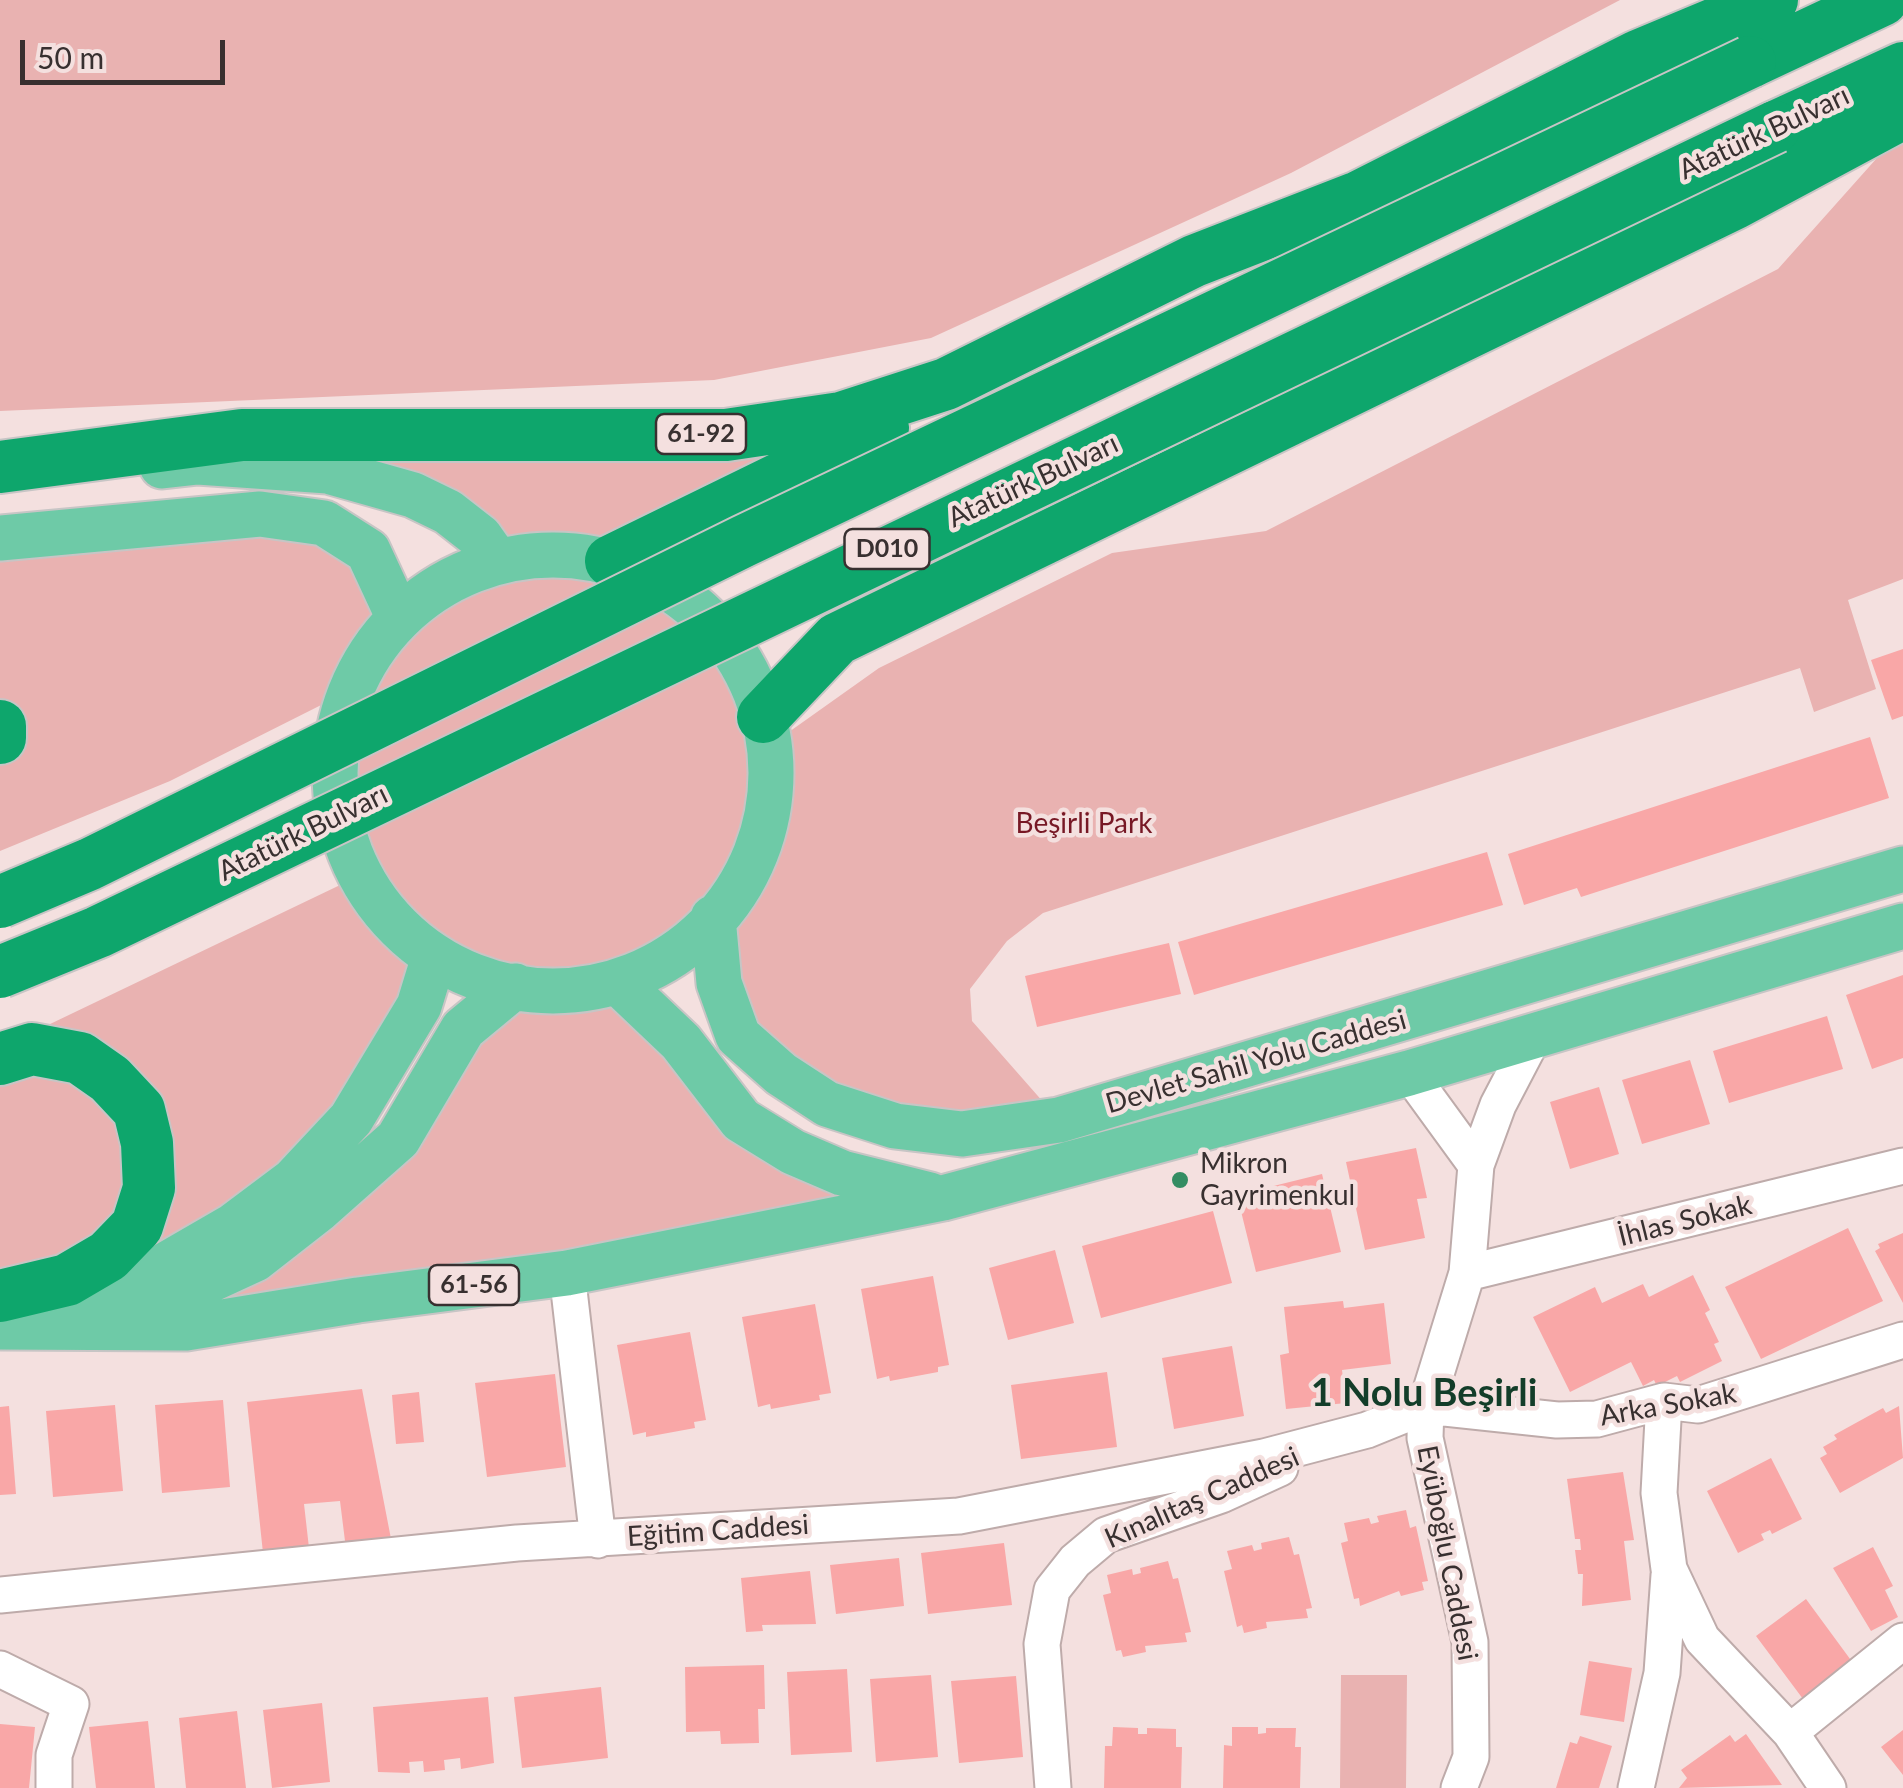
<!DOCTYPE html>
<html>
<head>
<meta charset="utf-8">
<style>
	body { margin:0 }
	#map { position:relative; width:1903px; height:1788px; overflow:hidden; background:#f4e0df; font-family:Lato,sans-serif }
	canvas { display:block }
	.scale { position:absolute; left:20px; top:40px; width:205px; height:45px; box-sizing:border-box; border:5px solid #383030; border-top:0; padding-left:12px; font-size:30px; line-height:35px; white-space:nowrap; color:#383030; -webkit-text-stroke:8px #f4e0df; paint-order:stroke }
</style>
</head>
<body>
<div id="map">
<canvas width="1903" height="1788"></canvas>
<div class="scale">50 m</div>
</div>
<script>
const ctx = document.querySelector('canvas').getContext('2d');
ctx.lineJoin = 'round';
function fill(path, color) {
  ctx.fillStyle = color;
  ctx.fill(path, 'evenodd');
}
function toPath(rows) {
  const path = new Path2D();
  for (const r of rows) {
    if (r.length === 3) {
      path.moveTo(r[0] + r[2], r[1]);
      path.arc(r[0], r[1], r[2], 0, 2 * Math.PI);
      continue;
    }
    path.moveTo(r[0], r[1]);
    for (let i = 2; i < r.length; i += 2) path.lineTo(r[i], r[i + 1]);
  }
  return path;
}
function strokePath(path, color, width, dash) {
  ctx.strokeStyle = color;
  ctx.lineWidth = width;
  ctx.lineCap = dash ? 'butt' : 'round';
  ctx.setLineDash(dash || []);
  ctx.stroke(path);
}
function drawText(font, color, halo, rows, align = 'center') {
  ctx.font = font + ' Lato,sans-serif';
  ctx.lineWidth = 9;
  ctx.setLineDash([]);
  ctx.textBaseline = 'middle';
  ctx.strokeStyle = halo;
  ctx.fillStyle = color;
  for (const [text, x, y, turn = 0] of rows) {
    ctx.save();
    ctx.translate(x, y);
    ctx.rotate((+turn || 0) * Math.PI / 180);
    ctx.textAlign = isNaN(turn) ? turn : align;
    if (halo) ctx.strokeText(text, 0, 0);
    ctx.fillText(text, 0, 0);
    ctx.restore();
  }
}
fill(toPath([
	[0,0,1620,0,1291,173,931,338,714,380,0,411],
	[1903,134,1903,579,1848,600,1876,689,1814,712,1800,668,1043,913,1007,941,970,989,972,1021,1059,1120,895,1126,781,1074,715,938,685,947,621,984,870,1219,181,1320,255,1259,514,986,434,957,351,1119,151,1274,0,1277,0,1048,361,875,350,857,334,785,342,711,351,690,170,781,0,851,0,538,324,523,389,630,429,592,479,569,447,512,328,471,550,433,841,418,611,561,643,572,705,614,750,674,772,744,879,668,1112,553,1266,531,1778,269,1893,140],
	[1341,1675,1407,1675,1406,1788,1340,1788]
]), '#e9b2b1');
fill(toPath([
	[1903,649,1903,716,1892,720,1871,660],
	[1870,737,1889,798,1581,897,1577,888,1524,905,1508,854],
	[1487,852,1503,905,1194,995,1178,942],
	[1169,943,1181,994,1037,1027,1025,976],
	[1903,975,1903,1058,1872,1069,1846,995],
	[1827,1016,1843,1069,1729,1103,1713,1051],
	[1690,1060,1710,1124,1642,1144,1622,1080],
	[1599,1087,1619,1154,1570,1169,1550,1102],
	[1416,1148,1427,1198,1417,1199,1425,1238,1365,1250,1346,1162],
	[1322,1174,1341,1252,1256,1272,1237,1195],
	[1213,1211,1232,1283,1101,1318,1082,1246],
	[1848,1228,1883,1301,1761,1359,1725,1287],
	[1903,1233,1903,1303,1875,1251,1880,1248,1878,1244],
	[1055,1250,1074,1323,1008,1340,989,1268],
	[1693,1275,1710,1310,1705,1313,1719,1342,1714,1344,1722,1361,1680,1382,1677,1376,1657,1386,1654,1380,1643,1386,1631,1362,1570,1392,1533,1317,1595,1287,1602,1303,1643,1284,1649,1297],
	[933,1276,949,1365,938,1367,938,1372,890,1381,889,1376,877,1379,861,1289],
	[1343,1301,1344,1308,1384,1303,1391,1364,1342,1370,1346,1403,1286,1409,1280,1355,1289,1353,1284,1307],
	[815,1304,831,1393,819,1395,820,1400,771,1409,770,1404,758,1407,742,1317],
	[690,1332,706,1420,694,1422,695,1428,646,1437,646,1432,633,1435,617,1345],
	[1232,1346,1244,1416,1174,1429,1162,1358],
	[1107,1372,1117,1447,1021,1459,1011,1385],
	[555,1374,566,1467,487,1477,475,1383],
	[362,1389,392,1544,346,1549,340,1501,304,1504,309,1548,263,1553,247,1402],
	[419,1392,424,1442,396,1444,392,1395],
	[223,1400,230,1487,162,1493,155,1405],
	[115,1405,123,1491,53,1497,46,1411],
	[9,1406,16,1494,0,1495,0,1407],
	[1899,1406,1903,1458,1840,1493,1820,1458,1827,1454,1823,1447,1837,1439,1834,1435,1883,1408,1886,1413],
	[1771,1458,1802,1519,1772,1534,1770,1530,1761,1534,1764,1540,1738,1553,1707,1491],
	[1623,1472,1634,1540,1624,1541,1631,1600,1582,1606,1583,1574,1578,1574,1575,1550,1581,1550,1580,1539,1575,1539,1567,1479],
	[1406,1510,1410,1528,1416,1526,1428,1581,1422,1582,1424,1590,1401,1596,1399,1591,1360,1606,1359,1598,1354,1599,1341,1543,1348,1541,1344,1523,1369,1518,1371,1524,1379,1522,1377,1516],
	[1289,1537,1294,1555,1299,1554,1312,1608,1306,1609,1308,1618,1266,1622,1267,1628,1244,1633,1242,1625,1237,1627,1224,1571,1232,1569,1227,1551,1252,1545,1254,1551,1262,1549,1261,1543],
	[1004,1543,1012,1605,928,1614,921,1553],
	[1873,1547,1893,1586,1885,1590,1898,1617,1871,1631,1833,1568],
	[899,1558,904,1606,836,1614,830,1565],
	[1168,1561,1173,1579,1178,1578,1191,1632,1185,1633,1187,1642,1145,1646,1146,1652,1123,1657,1121,1650,1116,1651,1103,1595,1111,1593,1107,1575,1132,1569,1133,1575,1141,1573,1140,1568],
	[810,1571,816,1624,762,1625,763,1631,746,1632,741,1578],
	[1806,1599,1853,1663,1803,1699,1756,1636],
	[1589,1661,1632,1668,1624,1722,1580,1715],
	[764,1665,765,1709,758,1709,759,1743,721,1744,720,1731,686,1732,685,1667],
	[847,1669,852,1752,791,1755,787,1672],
	[931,1675,938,1757,876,1762,870,1679],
	[1016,1676,1023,1757,959,1763,951,1681],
	[601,1687,608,1758,522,1768,514,1697],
	[488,1697,494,1763,461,1769,460,1758,444,1760,445,1770,424,1772,423,1761,409,1762,410,1773,378,1772,373,1707],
	[322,1703,330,1782,272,1788,263,1710],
	[237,1711,246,1788,186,1788,179,1718],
	[148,1721,155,1788,96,1788,89,1727],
	[0,1724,35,1727,29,1788,0,1788],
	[1113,1727,1138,1728,1138,1734,1147,1734,1147,1728,1176,1729,1176,1747,1182,1747,1181,1788,1104,1788,1105,1746,1112,1746],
	[1232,1727,1258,1727,1258,1734,1266,1733,1266,1728,1296,1728,1295,1747,1301,1747,1300,1788,1223,1788,1224,1745,1232,1746],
	[1903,1730,1903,1775,1881,1747],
	[1746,1734,1782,1785,1679,1788,1687,1778,1681,1770,1730,1735,1735,1742],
	[1580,1736,1612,1746,1599,1788,1556,1788,1570,1742,1577,1744]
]), '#f9a7a7');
const minor = toPath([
	[1409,1073,1476,1165],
	[567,1273,598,1540],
	[1467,1273,1903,1166],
	[1664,1401,1659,1493,1669,1569,1702,1639,1790,1732,1828,1788],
	[0,1595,517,1543,959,1516,1264,1457,1367,1430,1426,1406,1557,1420,1597,1419,1664,1401,1698,1405,1903,1340],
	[0,1669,71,1704,54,1755,54,1788],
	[1790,1732,1903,1641],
	[1053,1788,1042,1644,1052,1590,1075,1561,1106,1535,1221,1495,1280,1468],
	[1459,1788,1471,1757,1470,1642,1425,1438,1426,1406,1467,1273,1476,1165,1498,1105,1534,1036],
	[1636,1788,1662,1673,1669,1575]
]);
const major = toPath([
	[162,466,198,462,328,471,413,495,448,512,480,537,497,561],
	[0,538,260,514,324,523,368,551,399,618],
	[553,773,218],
	[713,918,719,983,738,1036,781,1074,827,1104,895,1126,962,1134,1059,1120,1903,869],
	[620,984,681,1042,741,1120,793,1152,842,1173,930,1195],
	[55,1304,150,1274,233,1226,293,1181,351,1119,419,1006,434,957],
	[115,1318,138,1313,255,1259,319,1209,398,1139,463,1029,515,986],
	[0,1327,186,1328,358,1300,567,1273,943,1198,1409,1073,1903,926]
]);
const highway = toPath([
	[1750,62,1882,0],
	[1775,127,1903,68],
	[1327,213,1638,56,1772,0],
	[0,467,242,435,726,435,841,418,946,384,1194,261,1356,198],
	[611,561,883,428],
	[763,717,837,639,1735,203,1903,113],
	[0,726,0,738],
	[0,1059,32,1049,80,1058,110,1079,139,1110,147,1143,149,1188,137,1226,108,1256,67,1280,0,1296]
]);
strokePath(minor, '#beabaa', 39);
strokePath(major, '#c7c5c5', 49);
strokePath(highway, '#c7c5c5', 56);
strokePath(minor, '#fff', 35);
strokePath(major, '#6ecaa7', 45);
strokePath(highway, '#0ea66c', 52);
const highwayBridge = toPath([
	[0,902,90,864,744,541,1750,62],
	[0,972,98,932,1775,127]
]);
strokePath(highwayBridge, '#c7c5c5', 56, []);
strokePath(highwayBridge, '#0ea66c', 52);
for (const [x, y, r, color] of [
	[1180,1180,10,"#348d63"]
]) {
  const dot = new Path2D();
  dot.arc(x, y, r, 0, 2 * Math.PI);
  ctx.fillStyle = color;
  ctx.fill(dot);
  strokePath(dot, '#f4e0df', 4);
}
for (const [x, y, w] of [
	[701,434,90],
	[887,549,85],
	[474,1285,90]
]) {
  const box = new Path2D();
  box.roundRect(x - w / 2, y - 20, w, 40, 8);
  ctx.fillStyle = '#f4e0df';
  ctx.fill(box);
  strokePath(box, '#383030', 2.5);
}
drawText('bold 25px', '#383030', null, [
	["61-92",701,434],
	["D010",887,549],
	["61-56",474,1285]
]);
drawText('28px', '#383030', '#f4e0df', [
	["Atatürk Bulvarı",1764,133,-25],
	["Atatürk Bulvarı",1033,481,-25],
	["Atatürk Bulvarı",303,833,-26],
	["Devlet Sahil Yolu Caddesi",1256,1062,-16],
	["İhlas Sokak",1685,1221,-14],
	["Arka Sokak",1668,1405,-10],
	["Kınalıtaş Caddesi",1202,1498,-24],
	["Eğitim Caddesi",718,1531,-4],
	["Eyüboğlu Caddesi",1447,1553,79]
]);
drawText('28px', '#771825', '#f4e0df', [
	["Beşirli Park",1084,824]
]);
drawText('28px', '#383030', '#f4e0df', [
	["Mikron",1200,1164],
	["Gayrimenkul",1200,1196]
], 'left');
drawText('bold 38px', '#133d29', '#f4e0df', [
	["1 Nolu Beşirli",1424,1394]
]);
</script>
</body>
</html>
